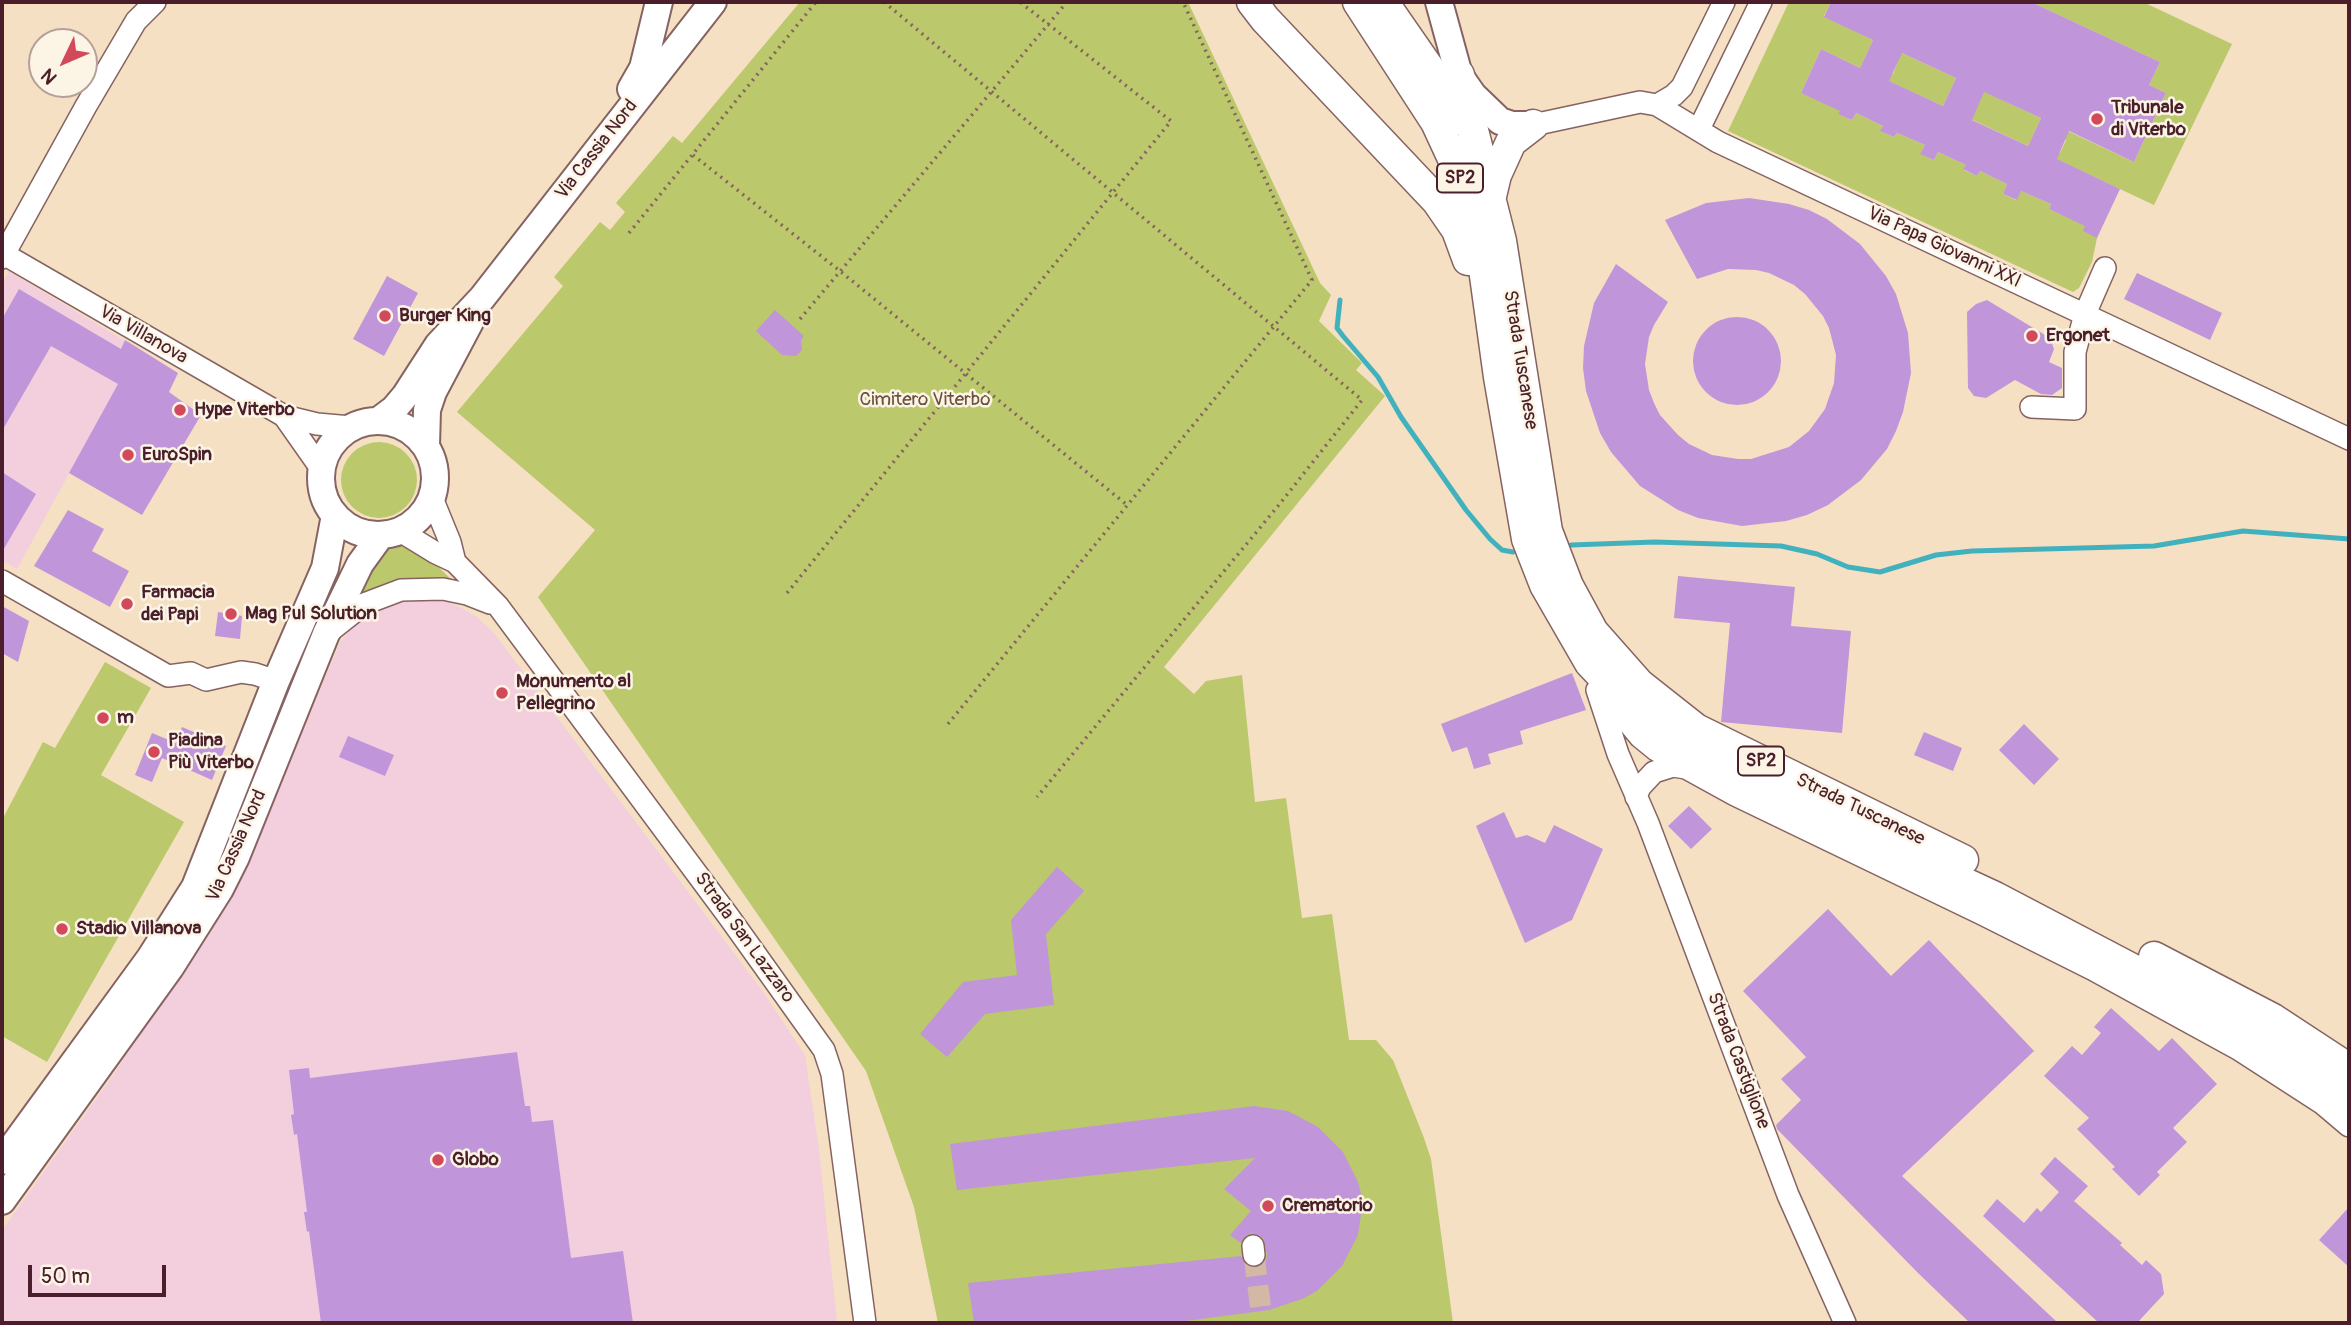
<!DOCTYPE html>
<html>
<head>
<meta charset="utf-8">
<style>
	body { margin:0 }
	#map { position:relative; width:2351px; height:1325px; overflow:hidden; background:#f5e0c4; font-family:Pangolin,sans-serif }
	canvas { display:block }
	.frame { position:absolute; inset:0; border:4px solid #4a1f2b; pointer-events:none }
	.north { position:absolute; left:28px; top:28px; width:70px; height:70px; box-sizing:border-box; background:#fcf5e5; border:2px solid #b59f9b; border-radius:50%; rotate:226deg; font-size:19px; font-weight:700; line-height:28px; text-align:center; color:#4a1f2b }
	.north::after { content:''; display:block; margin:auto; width:24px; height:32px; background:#d1495b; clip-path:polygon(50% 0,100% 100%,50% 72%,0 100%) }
	.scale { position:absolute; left:28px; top:1265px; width:138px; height:32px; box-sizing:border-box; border:4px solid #4a1f2b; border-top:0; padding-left:9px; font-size:21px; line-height:24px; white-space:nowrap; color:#4a1f2b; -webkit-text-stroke:5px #fcf5e5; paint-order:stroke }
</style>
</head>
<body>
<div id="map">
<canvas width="2351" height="1325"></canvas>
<div class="frame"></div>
<div class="north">N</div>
<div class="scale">50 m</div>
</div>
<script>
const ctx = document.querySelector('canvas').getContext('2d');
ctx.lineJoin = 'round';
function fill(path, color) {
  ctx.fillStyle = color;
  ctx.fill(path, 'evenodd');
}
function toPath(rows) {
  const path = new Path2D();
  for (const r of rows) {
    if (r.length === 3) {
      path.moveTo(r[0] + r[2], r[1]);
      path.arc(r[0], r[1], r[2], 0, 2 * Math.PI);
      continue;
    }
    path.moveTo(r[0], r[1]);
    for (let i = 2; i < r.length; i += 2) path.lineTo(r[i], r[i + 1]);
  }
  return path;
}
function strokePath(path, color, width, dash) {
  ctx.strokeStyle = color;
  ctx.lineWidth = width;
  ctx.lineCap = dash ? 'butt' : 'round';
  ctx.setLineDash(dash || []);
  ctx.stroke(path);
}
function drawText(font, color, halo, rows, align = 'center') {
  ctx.font = font + ' Pangolin,sans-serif';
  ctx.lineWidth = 5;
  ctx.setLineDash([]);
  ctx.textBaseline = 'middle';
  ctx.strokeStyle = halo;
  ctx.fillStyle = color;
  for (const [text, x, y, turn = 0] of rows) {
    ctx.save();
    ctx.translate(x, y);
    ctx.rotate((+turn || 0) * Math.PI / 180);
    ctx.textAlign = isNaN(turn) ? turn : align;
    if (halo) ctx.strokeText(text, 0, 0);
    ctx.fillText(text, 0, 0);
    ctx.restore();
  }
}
fill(toPath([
	[9,271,152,357,127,403,112,395,17,569,2,561,2,284],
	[411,598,433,598,454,604,476,616,494,633,764,993,805,1055,819,1149,837,1323,2,1323,2,1230,113,1075,233,894,247,864,340,642,357,622,374,610,393,602]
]), '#f3cfde');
fill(toPath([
	[800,2,1188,2,1320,283,1331,295,1319,321,1362,363,1356,370,1385,396,1164,667,1194,694,1206,681,1242,675,1255,802,1286,798,1302,918,1332,914,1349,1040,1376,1040,1393,1060,1424,1138,1431,1159,1453,1323,938,1323,914,1207,866,1071,538,597,595,530,457,412,563,286,554,277,600,222,610,230,625,212,616,203,673,136,682,143],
	[1789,2,1831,2,1824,16,1873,40,1860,68,1821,49,1801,93,1842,107,1839,114,1852,120,1856,113,1883,126,1881,131,1894,137,1897,133,1925,145,1921,154,1934,160,1938,152,1966,165,1964,170,1977,176,1980,171,2007,184,2003,194,2016,200,2021,191,2051,204,2049,209,2062,215,2065,211,2088,222,2097,238,2092,262,2079,288,2073,292,1728,131],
	[2031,2,2143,2,2232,44,2154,205,2039,151,2060,153,2066,140,2055,135,2059,127,2134,162,2166,93,2149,85,2160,62],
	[1891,48,1956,78,1943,106,1871,73,1893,74,1898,61,1888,56],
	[1974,87,2041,118,2028,146,1954,111],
	[379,480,38],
	[400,544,409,545,428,557,457,585,351,605,384,549],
	[105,662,151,688,101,775,184,822,47,1062,2,1036,2,820,43,742,55,748]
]), '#bbc86b');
strokePath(toPath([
	[1340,300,1337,328,1343,336,1378,377,1401,417,1466,510,1490,539,1502,550,1513,552],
	[1571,545,1655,542,1781,546,1817,554,1848,567,1880,572,1936,555,1972,551,2154,546,2243,531,2349,539]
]), '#42b1be', 5);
fill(toPath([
	[1831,2,2031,2,2160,62,2149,85,2166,93,2134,162,2069,131,2057,159,2120,189,2097,238,2083,231,2085,226,2049,209,2051,204,2021,191,2017,200,2003,194,2007,184,1980,171,1977,176,1963,169,1966,165,1938,152,1934,160,1920,154,1925,145,1897,133,1894,137,1880,131,1883,126,1856,113,1852,120,1838,114,1840,111,1801,93,1821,49,1860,68,1873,40,1824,17],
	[1902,53,1956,78,1943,106,1889,81],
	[1984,92,2041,118,2028,146,1972,120],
	[1749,198,1789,204,1809,210,1827,219,1860,244,1886,276,1896,294,1908,333,1911,373,1903,412,1896,431,1887,449,1861,480,1828,505,1807,515,1786,521,1742,526,1698,518,1678,510,1640,486,1611,452,1600,433,1586,391,1583,368,1584,346,1594,303,1616,264,1668,302,1654,325,1649,337,1645,364,1649,390,1654,403,1660,415,1678,435,1689,444,1712,455,1738,459,1751,459,1789,447,1809,431,1825,409,1834,383,1836,355,1829,328,1823,316,1805,294,1794,285,1769,273,1756,270,1728,269,1697,279,1665,220,1706,203],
	[2137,273,2222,313,2210,340,2124,299],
	[387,276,418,293,384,356,353,339],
	[19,289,121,349,125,340,178,373,169,392,201,415,142,515,69,473,118,384,51,346,2,431,2,319],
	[1987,300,2050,338,2054,349,2049,362,2062,368,2062,388,2052,395,2041,394,2015,380,1986,398,1974,396,1968,388,1967,312,1976,304],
	[775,310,804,336,801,340,802,350,796,356,782,355,756,331],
	[1737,361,44],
	[2,472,36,494,2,552],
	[68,510,104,529,92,551,129,571,110,607,34,566],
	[1678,576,1795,587,1791,626,1851,631,1842,733,1721,722,1730,623,1674,618],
	[2,606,29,621,18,662,2,653],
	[218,612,242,616,240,639,215,636],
	[1572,673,1586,710,1520,731,1523,744,1488,754,1491,764,1474,769,1467,747,1452,752,1441,724],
	[2024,724,2059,759,2034,785,1999,750],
	[182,727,226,746,212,780,162,758,152,782,135,775,152,733,176,743],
	[1924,732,1962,748,1953,771,1914,755],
	[348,736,394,755,385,776,339,757],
	[1689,806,1712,829,1691,849,1668,826],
	[1504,812,1516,838,1527,835,1545,843,1554,825,1603,849,1572,920,1525,943,1476,826],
	[1057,867,1084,891,1046,934,1054,1005,985,1014,947,1057,920,1034,963,982,1017,975,1011,920],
	[1828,909,1891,976,1929,940,2034,1051,1902,1176,2058,1323,1970,1323,1918,1273,1777,1129,1776,1125,1801,1100,1781,1079,1806,1057,1743,991],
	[2111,1008,2159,1051,2172,1038,2217,1084,2173,1128,2187,1142,2157,1172,2160,1175,2139,1196,2112,1169,2115,1167,2077,1129,2089,1118,2044,1076,2072,1046,2082,1055,2101,1033,2094,1027],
	[517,1052,525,1106,530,1106,532,1122,553,1120,571,1258,623,1251,633,1323,321,1323,309,1231,307,1232,304,1212,307,1212,297,1134,294,1135,291,1115,294,1114,289,1070,309,1068,310,1078],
	[1254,1106,1288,1111,1318,1127,1343,1152,1358,1182,1363,1201,1358,1235,1342,1266,1317,1291,1302,1299,1269,1310,1170,1323,974,1323,968,1283,1241,1256,1248,1267,1255,1268,1261,1266,1266,1261,1267,1254,1263,1238,1251,1233,1245,1236,1241,1243,1230,1235,1251,1211,1224,1189,1255,1158,957,1190,950,1144],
	[2055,1157,2088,1186,2074,1201,2122,1243,2120,1245,2142,1265,2146,1260,2161,1274,2164,1294,2137,1323,2099,1323,1983,1216,1997,1199,2024,1223,2037,1208,2041,1212,2059,1192,2040,1174],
	[2349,1207,2349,1267,2319,1240]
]), '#c195d9');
strokePath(toPath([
	[1254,1255,1261,1311]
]), '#d3b9a5', 21, [21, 10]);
const minor = toPath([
	[1657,105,1674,95,1682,87,1724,2],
	[1533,125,1640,102,1657,105,1718,142,2349,439],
	[1699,129,1761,2],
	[2,253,284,416,317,424,351,427],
	[2,258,86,106,136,21,155,2],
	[2031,407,2075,409,2075,352,2085,314,2105,268],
	[284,416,322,470],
	[432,498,450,542,455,562],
	[400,531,436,553,455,562,498,606,729,917,824,1050,832,1074,865,1323],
	[2,581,168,676,191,673,206,680,241,672,255,674,276,681],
	[330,631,364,604,401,590,443,589,467,594,490,603],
	[1597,690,1618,754,1648,823,1788,1195,1845,1323],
	[1607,697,1640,737,1656,750,1686,768,1735,795,1982,914,2092,969,2238,1049,2323,1104,2349,1126],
	[1636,797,1640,787,1654,772,1673,766,1686,768],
	[1253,1246,1254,1255]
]);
const major = toPath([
	[1439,2,1459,75,1473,95,1500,121,1512,125,1533,125],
	[631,89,643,68,659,2],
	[378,421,394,409,405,396,438,345,482,298,713,2],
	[378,478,57],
	[426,446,427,410,433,392,470,322],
	[2,1161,150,958,195,887,276,681,325,568,335,515],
	[2,1201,170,968,220,889,236,857,326,634,360,564,381,535]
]);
const highway = toPath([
	[1252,2,1265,19,1437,201,1457,230,1468,260],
	[1358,2,1436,122,1455,163,1482,254,1499,377,1527,539,1545,585,1590,663,1626,701,1666,734,1736,777,1995,897,2197,1003,2274,1046,2349,1101],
	[1383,2,1444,90,1459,119],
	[1459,75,1501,241,1547,531,1568,586,1593,632,1639,684,1696,729,1963,860],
	[1491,196,1496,175,1511,142,1533,125],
	[2154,957,2273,1019,2349,1069]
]);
strokePath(minor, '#866361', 24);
strokePath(major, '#866361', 30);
strokePath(highway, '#866361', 33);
strokePath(toPath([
	[884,2,1362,400,1278,506,1037,797],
	[693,155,840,271,1127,505],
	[629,233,816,2],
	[800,319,1067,2],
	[787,593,1171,121,1020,2],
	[948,724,1312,280,1183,2]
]), '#866361', 3.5, [2, 5]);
strokePath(minor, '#fff', 21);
strokePath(major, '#fff', 26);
strokePath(highway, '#fff', 30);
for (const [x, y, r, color] of [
	[2097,119,7,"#d1495b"],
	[385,316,7,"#d1495b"],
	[2032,336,7,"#d1495b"],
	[180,410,7,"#d1495b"],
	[128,455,7,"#d1495b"],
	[127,604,7,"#d1495b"],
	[231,614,7,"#d1495b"],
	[502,693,7,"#d1495b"],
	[103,718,7,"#d1495b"],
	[154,752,7,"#d1495b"],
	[62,929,7,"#d1495b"],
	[438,1160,7,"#d1495b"],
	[1268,1206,7,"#d1495b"]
]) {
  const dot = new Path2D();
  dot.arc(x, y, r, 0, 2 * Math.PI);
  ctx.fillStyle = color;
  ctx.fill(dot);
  strokePath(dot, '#fcf5e5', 2.5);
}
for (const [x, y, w] of [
	[1460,178,46],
	[1761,761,46]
]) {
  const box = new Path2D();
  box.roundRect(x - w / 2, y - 14.5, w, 29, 5);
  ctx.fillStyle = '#fcf5e5';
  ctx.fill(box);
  strokePath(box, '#4a1f2b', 2);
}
drawText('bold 18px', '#4a1f2b', null, [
	["SP2",1460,178],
	["SP2",1761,761]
]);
drawText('bold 19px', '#4a1f2b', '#fcf5e5', [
	["Tribunale",2111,108],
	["di Viterbo",2111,130],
	["Burger King",399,316],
	["Ergonet",2046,336],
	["Hype Viterbo",194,410],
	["EuroSpin",142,455],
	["Farmacia",141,593],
	["dei Papi",141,615],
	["Mag Pul Solution",245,614],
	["Monumento al",516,682],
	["Pellegrino",516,704],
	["m",117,718],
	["Piadina",168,741],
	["Più Viterbo",168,763],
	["Stadio Villanova",76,929],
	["Globo",452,1160],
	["Crematorio",1282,1206]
], 'left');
drawText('19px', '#4a1f2b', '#fcf5e5', [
	["Via Cassia Nord",597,150,-52],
	["Via Papa Giovanni XXI",1944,248,25],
	["Via Villanova",143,335,30],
	["Strada Tuscanese",1520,360,81],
	["Strada Tuscanese",1860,810,26],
	["Via Cassia Nord",237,846,-66],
	["Strada San Lazzaro",744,938,54],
	["Strada Castiglione",1738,1061,69]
]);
drawText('19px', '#6c523e', '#fcf5e5', [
	["Cimitero Viterbo",925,400]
]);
</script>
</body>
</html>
